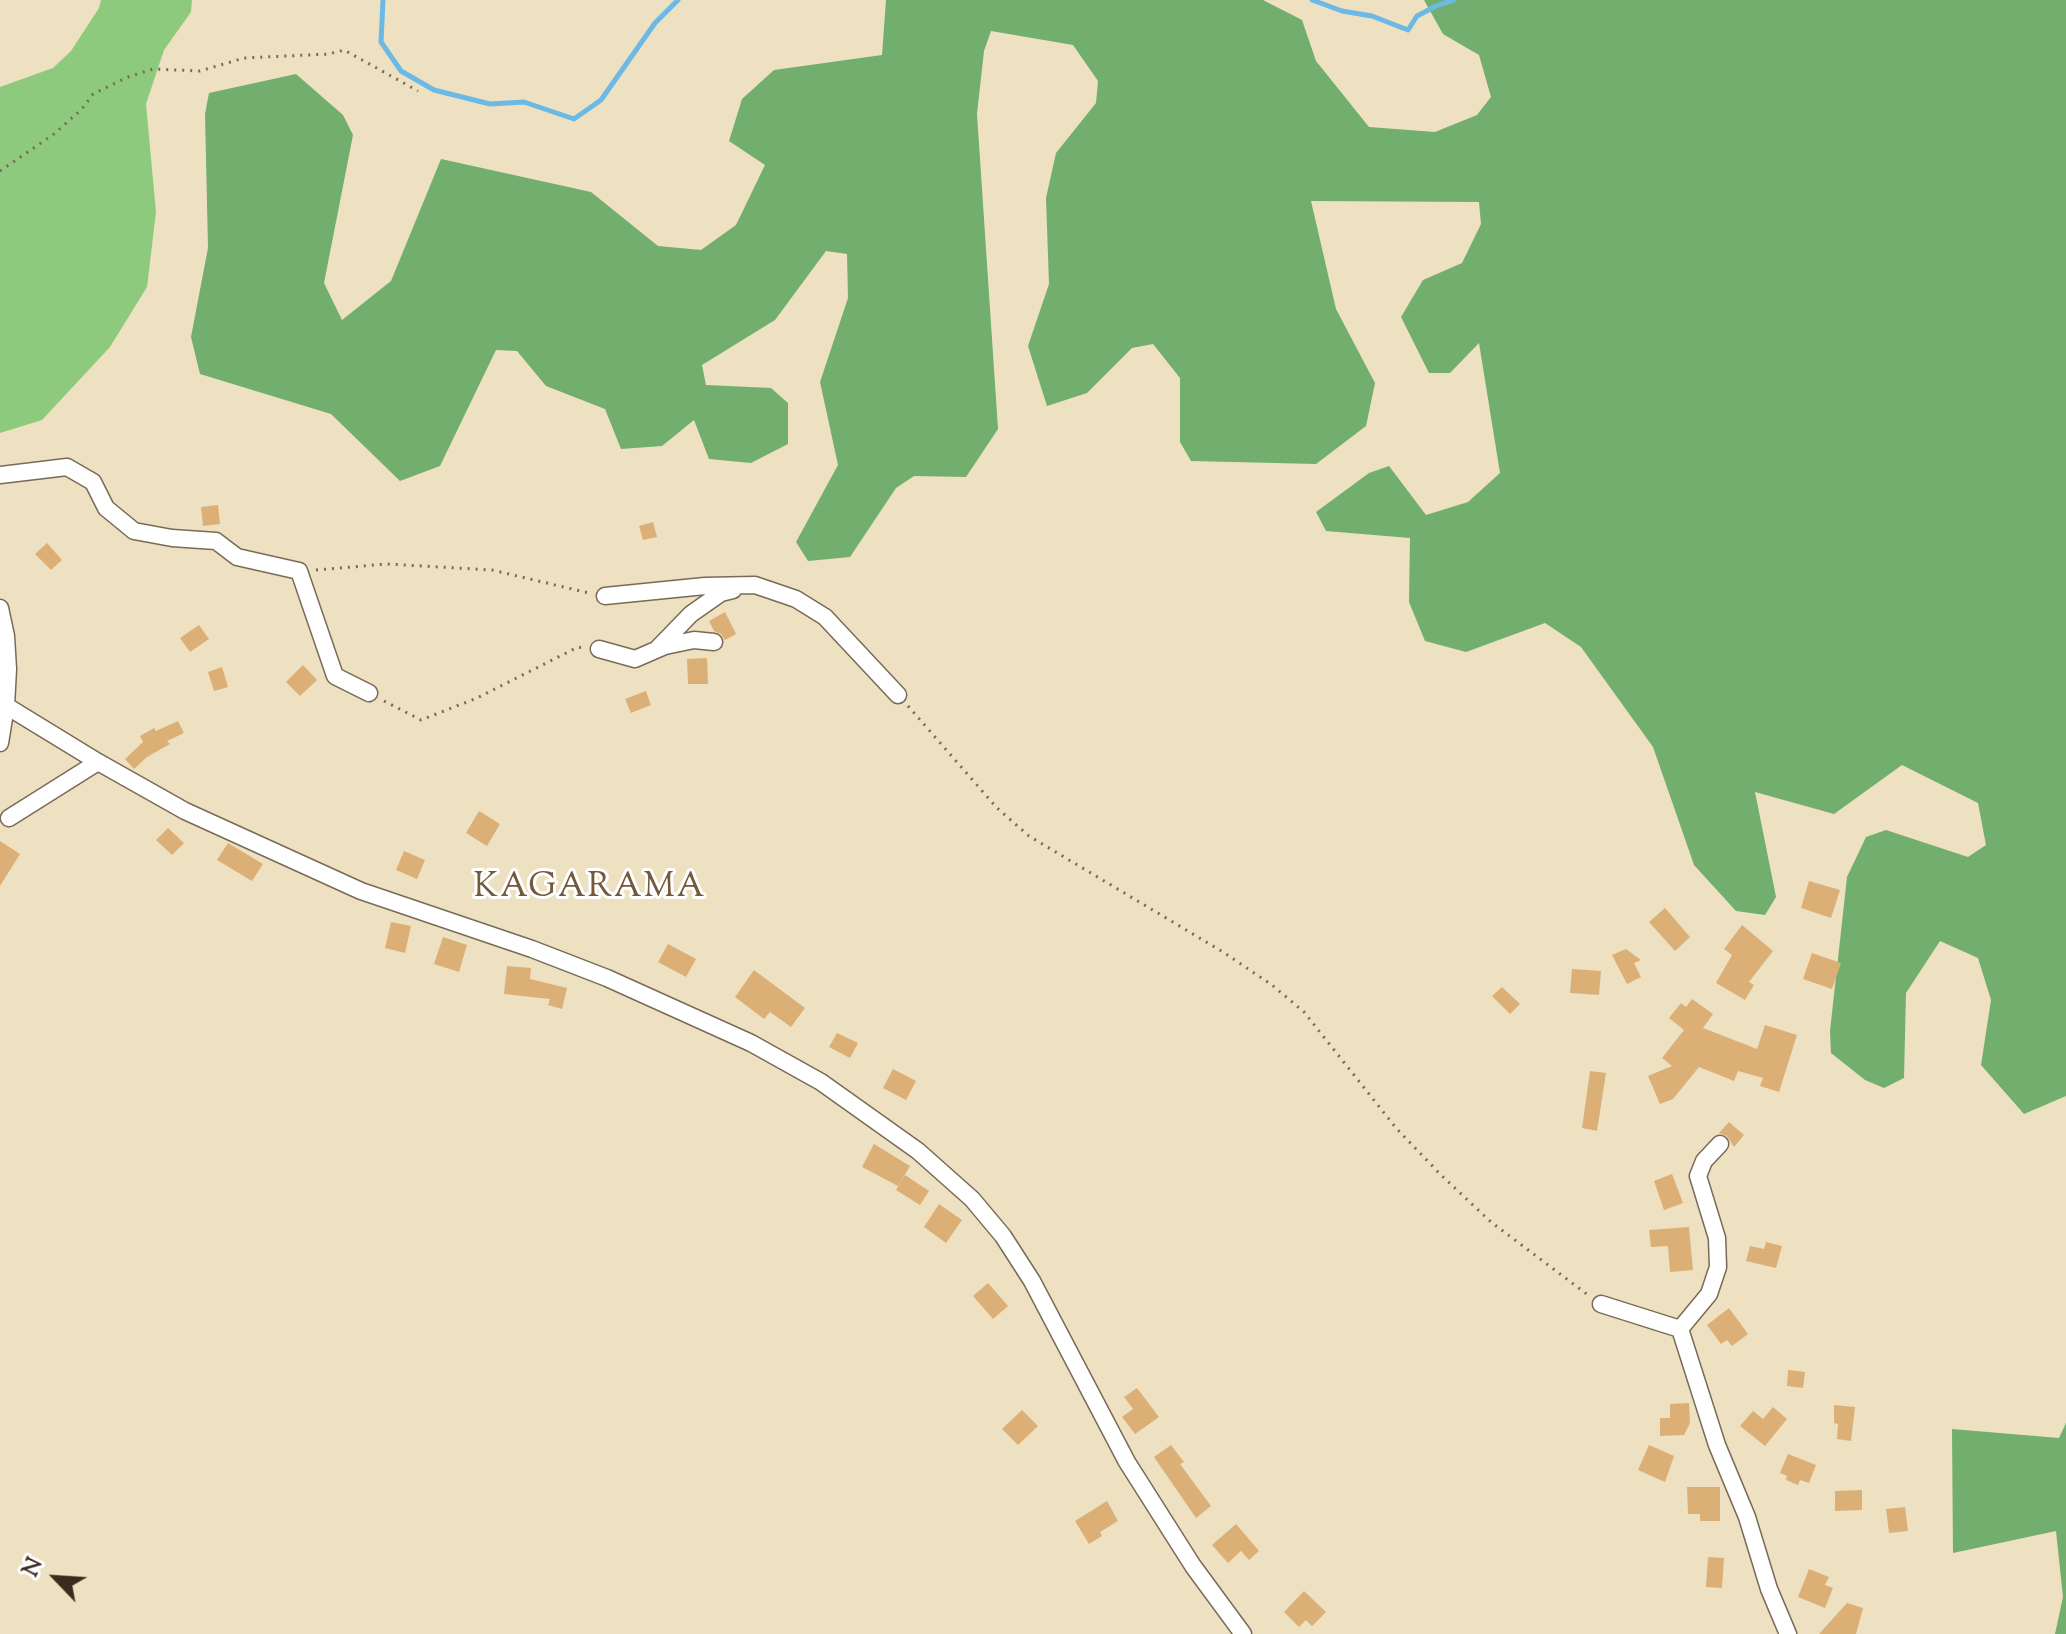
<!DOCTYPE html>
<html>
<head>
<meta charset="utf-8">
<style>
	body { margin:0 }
	#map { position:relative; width:2066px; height:1634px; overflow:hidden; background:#ede1c1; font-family:"Sorts Mill Goudy",serif }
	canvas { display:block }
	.north { position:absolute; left:16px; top:1538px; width:80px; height:80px; -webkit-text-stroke:6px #fff; paint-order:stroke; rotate:295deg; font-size:22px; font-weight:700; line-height:32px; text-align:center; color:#3b2a1e }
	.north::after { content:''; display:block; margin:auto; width:28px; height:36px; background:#3b2a1e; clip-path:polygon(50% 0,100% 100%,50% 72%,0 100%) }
</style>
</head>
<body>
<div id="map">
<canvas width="2066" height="1634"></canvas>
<div class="north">N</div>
</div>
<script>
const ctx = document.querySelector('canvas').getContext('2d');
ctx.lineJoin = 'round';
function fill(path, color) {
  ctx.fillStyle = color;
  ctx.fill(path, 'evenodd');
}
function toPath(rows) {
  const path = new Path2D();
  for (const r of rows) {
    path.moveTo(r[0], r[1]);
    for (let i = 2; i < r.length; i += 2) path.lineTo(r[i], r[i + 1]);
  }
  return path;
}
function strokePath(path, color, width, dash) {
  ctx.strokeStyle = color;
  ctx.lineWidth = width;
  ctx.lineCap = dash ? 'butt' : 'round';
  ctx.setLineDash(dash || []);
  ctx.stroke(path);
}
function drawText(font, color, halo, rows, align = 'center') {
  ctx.font = font + ' "Sorts Mill Goudy",serif';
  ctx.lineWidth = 6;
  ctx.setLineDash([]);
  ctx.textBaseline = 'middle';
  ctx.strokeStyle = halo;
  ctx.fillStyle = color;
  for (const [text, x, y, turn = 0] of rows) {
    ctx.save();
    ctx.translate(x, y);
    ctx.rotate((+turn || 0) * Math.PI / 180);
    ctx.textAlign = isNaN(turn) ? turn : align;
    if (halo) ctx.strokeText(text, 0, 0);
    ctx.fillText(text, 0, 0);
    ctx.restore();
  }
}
fill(toPath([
	[101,0,192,0,191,12,164,50,146,104,156,212,147,287,110,347,42,420,0,433,0,87,53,68,71,51,99,8]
]), '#8eca7e');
fill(toPath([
	[886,0,1263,0,1302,20,1316,61,1369,127,1435,132,1477,115,1491,97,1479,55,1443,34,1424,0,2066,0,2066,1096,2024,1114,1981,1065,1991,1000,1978,958,1940,941,1906,993,1904,1078,1884,1088,1865,1080,1831,1053,1830,1031,1847,877,1866,837,1886,830,1968,857,1986,845,1978,803,1902,765,1834,814,1755,792,1776,897,1765,915,1736,911,1694,865,1653,747,1581,647,1545,623,1466,652,1425,641,1409,602,1410,538,1326,531,1316,512,1369,473,1389,466,1426,515,1468,502,1500,473,1479,343,1450,373,1429,373,1401,317,1423,280,1462,263,1481,224,1479,202,1311,201,1336,309,1375,383,1366,426,1316,464,1191,461,1180,442,1180,378,1153,344,1132,348,1087,393,1047,406,1028,346,1049,284,1046,198,1056,153,1096,103,1098,81,1073,45,991,31,984,51,977,114,998,429,966,477,914,476,896,488,850,557,808,561,796,542,838,465,820,382,848,298,847,254,826,251,775,320,702,365,706,385,771,388,788,403,788,444,751,463,709,459,694,420,662,446,621,449,605,409,546,386,517,351,496,350,440,466,400,481,331,414,200,374,191,337,208,248,205,114,209,93,296,74,343,115,353,135,324,283,342,320,391,281,441,159,591,192,658,246,701,250,736,225,765,165,729,141,742,99,774,70,882,55],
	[2066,1423,2066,1634,2055,1634,2063,1597,2056,1531,1953,1553,1952,1429,2059,1438]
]), '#72ae6d');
strokePath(toPath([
	[383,0,381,42,401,71,434,90,490,104,524,102,574,119,601,100,655,23,678,0],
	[1312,0,1342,11,1372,16,1408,30,1417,16,1436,6,1454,0]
]), '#6cb9e6', 5);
fill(toPath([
	[218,505,220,524,203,526,201,507],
	[653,522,657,537,643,540,639,526],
	[47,543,62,560,51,570,35,554],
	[725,612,736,634,725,640,721,634,714,631,709,621],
	[199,625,209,639,190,652,180,638],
	[707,658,708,684,688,684,687,659],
	[303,665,317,680,300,696,286,682],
	[222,667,228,687,214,691,208,672],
	[646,691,651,705,631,713,625,699],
	[178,721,184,733,167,741,170,744,147,757,134,769,125,759,143,742,140,736,154,728,156,731],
	[479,811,500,824,487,846,466,833],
	[168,828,184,843,172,855,156,840],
	[0,841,20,854,0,886],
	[228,843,263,864,252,881,217,860],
	[404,851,425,860,417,879,396,870],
	[1809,881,1840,890,1831,918,1801,908],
	[1665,908,1690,937,1675,951,1649,922],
	[391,922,411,926,405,953,385,948],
	[1742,925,1773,951,1749,982,1754,985,1745,1000,1716,983,1732,955,1724,949],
	[443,937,467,945,459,972,434,964],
	[668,944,696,959,686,977,658,962],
	[1626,949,1641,960,1634,963,1641,977,1627,984,1612,955],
	[1812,953,1841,963,1832,989,1803,979],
	[507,966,531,968,530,979,567,988,562,1009,548,1005,550,999,504,994],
	[1572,969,1601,971,1599,995,1570,993],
	[754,970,805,1008,791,1027,770,1012,764,1019,735,997],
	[1502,987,1520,1004,1510,1014,1492,996],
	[1692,999,1713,1014,1703,1028,1757,1049,1765,1025,1797,1035,1779,1092,1760,1086,1763,1078,1738,1071,1734,1081,1699,1067,1673,1099,1660,1104,1648,1076,1672,1066,1662,1058,1684,1030,1669,1018,1681,1003,1686,1007],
	[837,1033,858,1043,850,1058,829,1047],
	[893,1069,916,1081,906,1100,883,1088],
	[1590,1071,1606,1073,1597,1131,1582,1128],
	[1729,1122,1744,1135,1734,1147,1727,1136,1719,1133],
	[874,1144,910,1166,898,1186,862,1167],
	[1672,1174,1683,1203,1664,1210,1654,1181],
	[905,1175,929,1191,920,1205,896,1190],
	[939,1204,962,1220,946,1243,924,1227],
	[1689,1227,1693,1270,1670,1272,1668,1246,1651,1247,1649,1230],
	[1766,1242,1782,1246,1776,1268,1746,1261,1750,1246,1764,1249],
	[988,1283,1008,1306,993,1319,973,1296],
	[1729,1308,1748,1334,1732,1346,1727,1340,1721,1344,1707,1325],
	[1788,1370,1805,1372,1803,1388,1787,1386],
	[1137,1388,1159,1417,1135,1434,1122,1417,1133,1409,1124,1397],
	[1689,1403,1690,1423,1684,1435,1660,1436,1660,1418,1670,1418,1670,1404],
	[1834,1405,1855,1407,1851,1441,1837,1439,1838,1424,1834,1423],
	[1773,1407,1787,1419,1765,1446,1740,1426,1753,1411,1763,1419],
	[1022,1410,1038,1426,1018,1445,1002,1429],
	[1171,1445,1184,1462,1180,1464,1211,1506,1196,1518,1154,1457],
	[1649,1445,1674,1456,1665,1482,1638,1470],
	[1788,1454,1816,1465,1809,1483,1800,1480,1798,1485,1786,1480,1787,1476,1780,1473],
	[1687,1487,1720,1487,1720,1521,1700,1521,1700,1514,1688,1514],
	[1862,1490,1862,1510,1835,1511,1835,1491],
	[1107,1501,1118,1521,1100,1532,1102,1536,1089,1544,1075,1521],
	[1905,1507,1908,1531,1889,1533,1886,1509],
	[1236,1524,1259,1551,1249,1560,1241,1551,1228,1563,1212,1545],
	[1708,1557,1724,1558,1722,1588,1706,1587],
	[1809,1569,1829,1577,1825,1585,1833,1588,1825,1608,1798,1597],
	[1304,1591,1326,1612,1312,1626,1306,1620,1299,1627,1284,1612],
	[1847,1603,1863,1608,1856,1634,1819,1634]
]), '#dcaf76');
const minor = toPath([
	[0,475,67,467,93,482,106,508,134,531,172,538,216,541,237,557,299,571,335,676,369,693],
	[605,596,705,586,755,585,796,599,825,617,898,695],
	[0,608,6,636,8,669,6,706,0,743],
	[599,649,635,659,665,646,694,640,714,642],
	[657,649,691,614,721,593,733,590],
	[0,702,98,762,185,811,361,891,532,949,607,978,751,1043,821,1082,918,1151,972,1199,1003,1236,1032,1281,1127,1462,1193,1566,1243,1634],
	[9,818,98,762],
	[1720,1144,1704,1161,1698,1176,1717,1238,1718,1267,1709,1294,1680,1329,1717,1445,1747,1517,1769,1589,1788,1634],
	[1601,1304,1680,1329]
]);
strokePath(minor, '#796a57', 19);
strokePath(toPath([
	[0,171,54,134,82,109,93,94,128,77,153,69,200,71,244,58,329,54,344,50,418,91],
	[316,570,387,564,492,570,589,593],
	[384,701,421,720,477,698,578,647,583,648],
	[908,706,997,808,1029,836,1223,952,1272,985,1304,1012,1396,1128,1441,1175,1491,1222,1588,1295]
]), '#796a57', 3, [2, 6]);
strokePath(minor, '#fff', 16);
ctx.letterSpacing = '2px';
drawText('34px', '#73593d', '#fff', [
	["KAGARAMA",590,890]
]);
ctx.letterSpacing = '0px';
</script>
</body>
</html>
